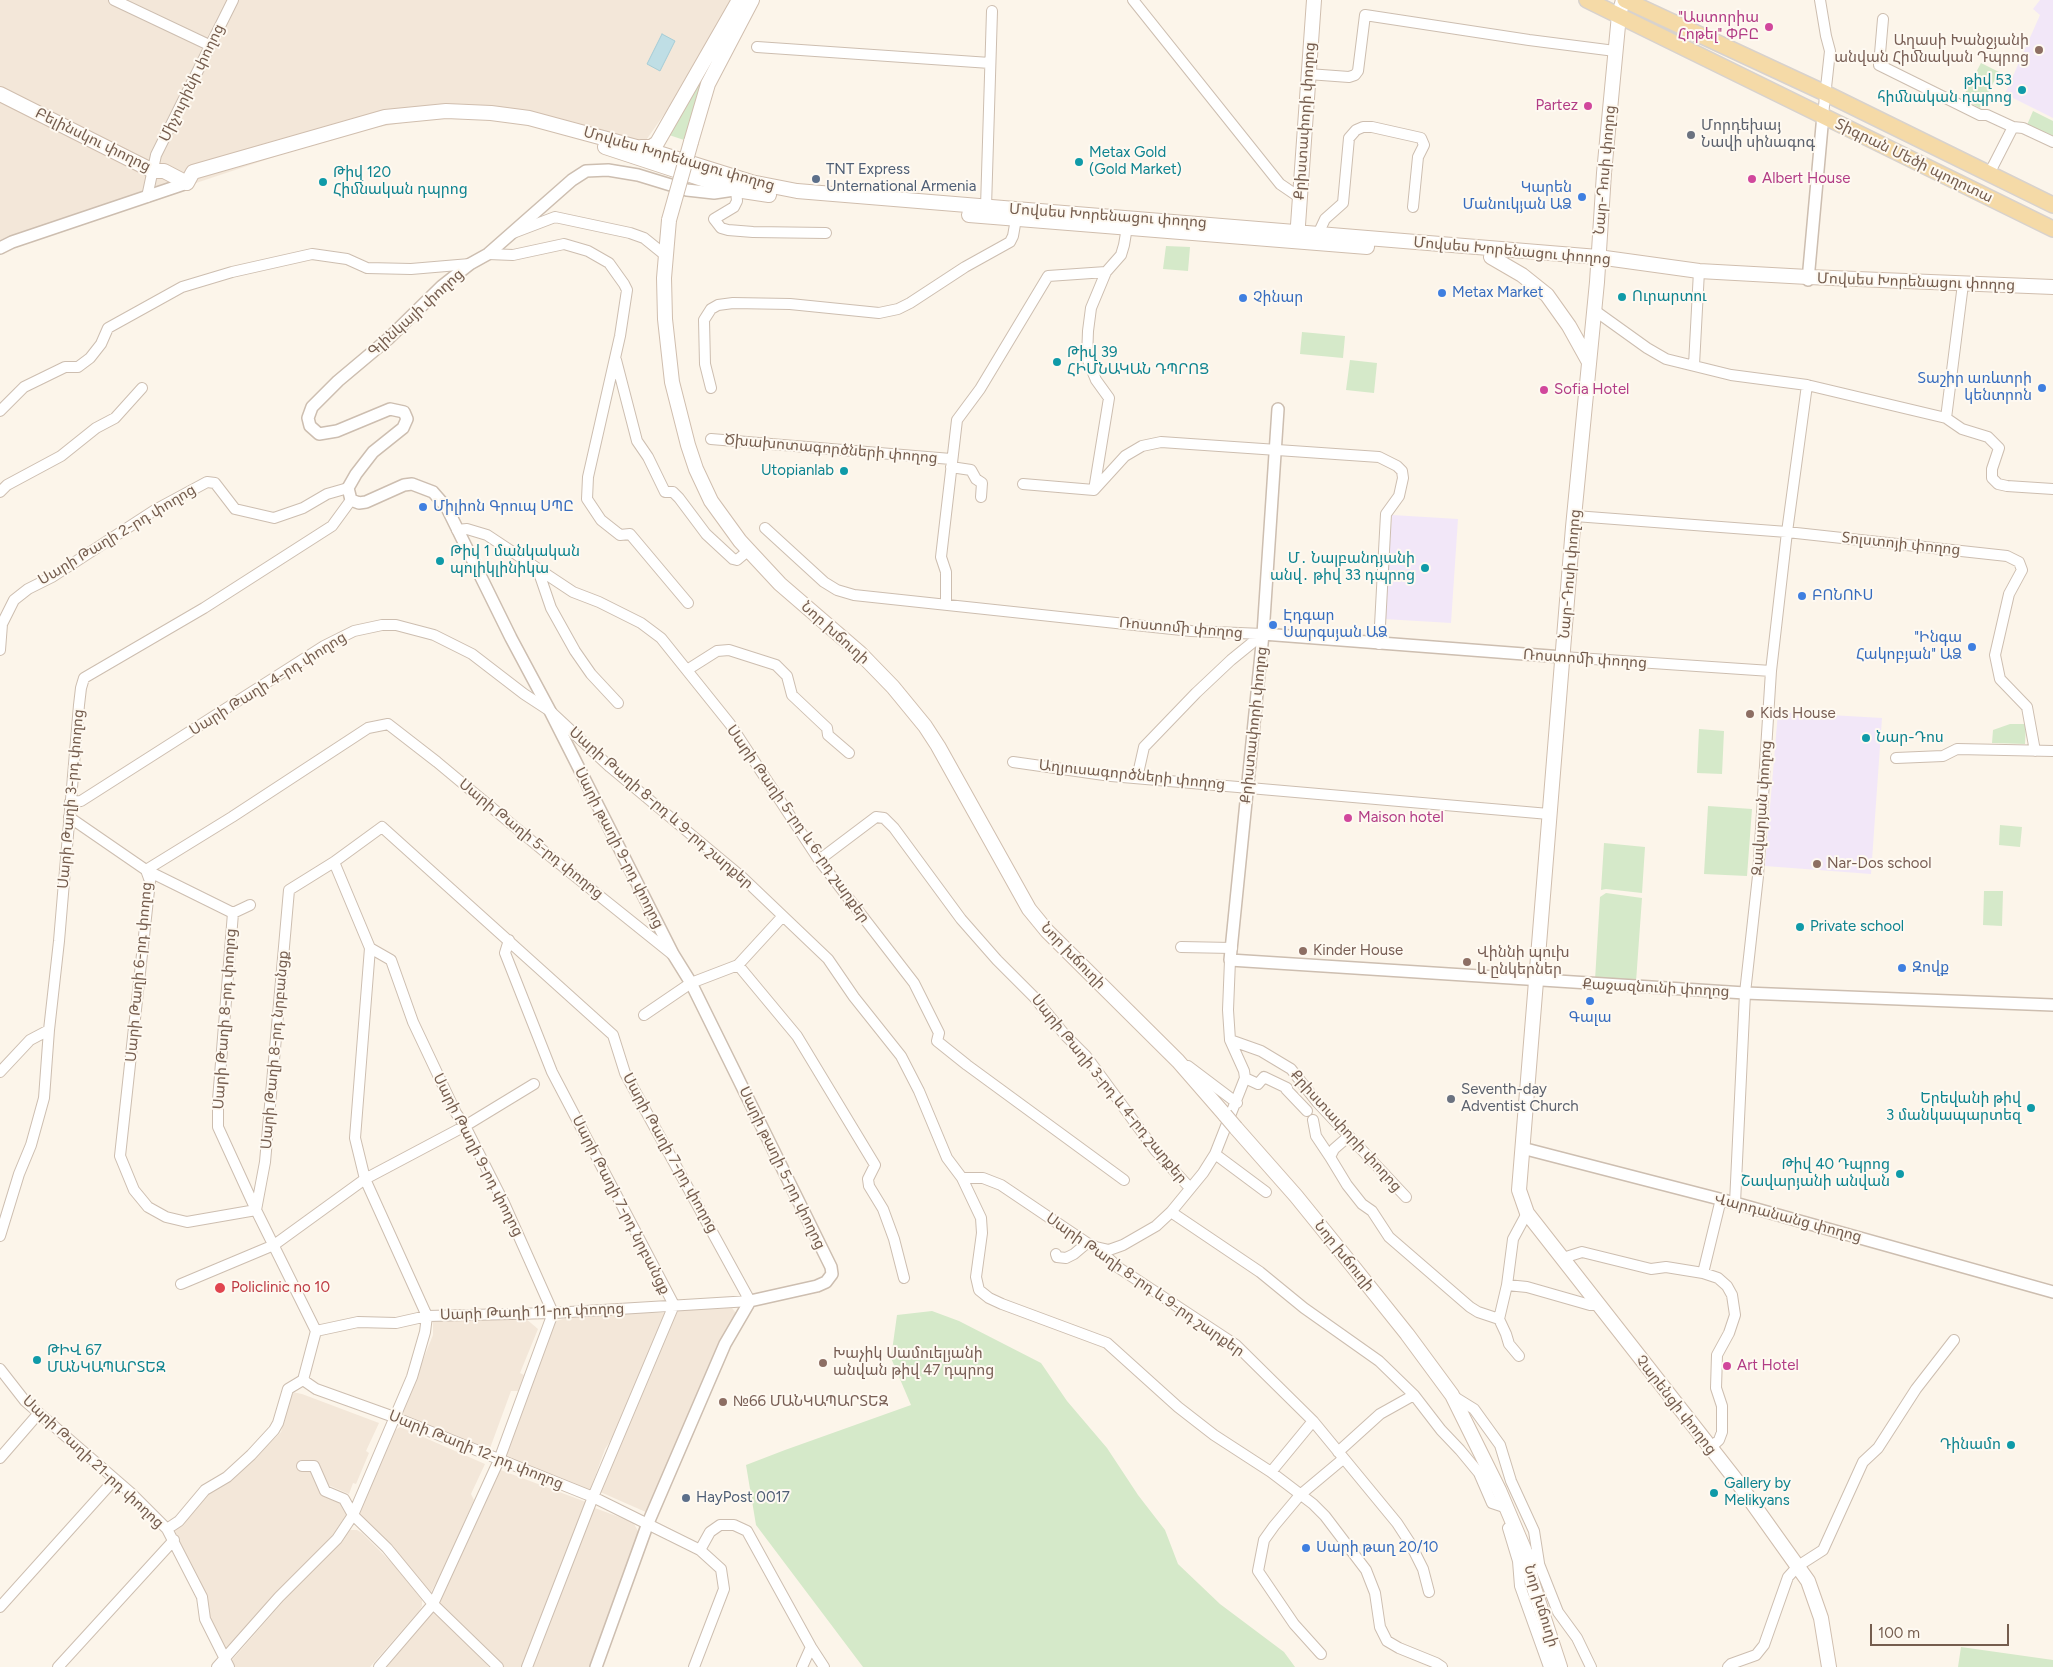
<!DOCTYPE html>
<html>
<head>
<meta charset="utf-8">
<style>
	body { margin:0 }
	#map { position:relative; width:2053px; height:1667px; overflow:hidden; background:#fcf5ea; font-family:Figtree,sans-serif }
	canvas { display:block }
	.scale { position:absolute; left:1870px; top:1624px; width:139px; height:22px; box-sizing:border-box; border:2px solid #755d4e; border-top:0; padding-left:6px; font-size:15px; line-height:18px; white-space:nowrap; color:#755d4e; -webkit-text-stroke:4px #fef9f1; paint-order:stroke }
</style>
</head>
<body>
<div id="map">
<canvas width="2053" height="1667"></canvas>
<div class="scale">100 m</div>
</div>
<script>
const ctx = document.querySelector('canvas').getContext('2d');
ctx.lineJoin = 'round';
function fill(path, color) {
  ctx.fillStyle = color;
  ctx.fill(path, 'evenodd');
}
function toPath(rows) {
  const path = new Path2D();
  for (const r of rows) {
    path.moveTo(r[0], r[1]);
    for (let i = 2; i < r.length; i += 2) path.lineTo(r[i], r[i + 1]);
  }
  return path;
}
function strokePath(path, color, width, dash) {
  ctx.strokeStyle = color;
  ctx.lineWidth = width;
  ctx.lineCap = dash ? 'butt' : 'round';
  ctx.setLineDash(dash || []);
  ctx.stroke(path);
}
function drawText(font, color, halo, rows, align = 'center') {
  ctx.font = font + ' Figtree,"Noto Sans Armenian",sans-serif';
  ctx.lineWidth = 4;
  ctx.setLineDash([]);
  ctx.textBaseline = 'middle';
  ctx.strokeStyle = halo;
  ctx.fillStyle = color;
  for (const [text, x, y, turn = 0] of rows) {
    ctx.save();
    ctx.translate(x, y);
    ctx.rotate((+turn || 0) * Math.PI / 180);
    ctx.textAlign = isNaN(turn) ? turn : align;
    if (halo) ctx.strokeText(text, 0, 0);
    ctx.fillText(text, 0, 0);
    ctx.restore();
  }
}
fill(toPath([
	[0,0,744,0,642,146,462,113,349,132,115,210,0,251],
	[732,1308,736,1313,648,1513,598,1491,673,1310],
	[638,1313,665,1313,618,1429,605,1449,589,1493,504,1458,553,1322,566,1318],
	[525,1318,538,1329,520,1373,524,1375,518,1391,511,1391,489,1451,401,1415,433,1335,433,1321],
	[292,1392,302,1394,379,1423,366,1451,369,1453,356,1484,353,1483,349,1494,326,1484,313,1468,324,1492,342,1501,348,1512,334,1534,226,1651,209,1618,175,1531,213,1487,230,1481,281,1432],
	[400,1427,485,1464,471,1494,474,1500,438,1583,436,1583,429,1596,419,1585,393,1546,359,1515,392,1432],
	[498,1469,586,1502,522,1667,502,1667,436,1604],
	[592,1507,633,1522,639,1533,594,1667,529,1667],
	[349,1530,357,1530,362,1533,392,1563,422,1600,422,1606,419,1611,370,1667,235,1667,232,1660,329,1549],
	[432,1612,437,1613,489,1667,382,1667]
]), '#f3e7d9');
fill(toPath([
	[2040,0,2053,0,2053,118,2005,94,2040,15,2033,9],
	[1392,515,1458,519,1451,623,1384,619],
	[1778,712,1882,718,1871,874,1765,866]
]), '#f2e7f8');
fill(toPath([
	[743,6,684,140,669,135],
	[1981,63,1999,72,1980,108,1962,99],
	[2033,111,2053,121,2053,137,2027,125],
	[1166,246,1190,247,1188,271,1163,269],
	[1302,332,1345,336,1343,358,1300,354],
	[1350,360,1377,363,1374,393,1346,390],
	[2010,724,2026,724,2025,744,1992,743,1993,730],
	[1699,729,1724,731,1722,774,1697,773],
	[1708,806,1752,809,1747,876,1704,874],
	[2000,825,2022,827,2020,847,1999,845],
	[1604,843,1645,847,1642,893,1606,889,1601,890],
	[1984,891,2003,891,2002,926,1983,925],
	[1606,893,1642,898,1636,982,1595,980,1600,897],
	[932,1311,959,1321,1041,1363,1067,1401,1107,1448,1138,1495,1165,1530,1178,1564,1220,1604,1284,1652,1295,1667,863,1667,756,1525,746,1465,785,1450,911,1405,891,1358,897,1315],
	[1961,1647,2053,1660,2053,1667,1958,1667]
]), '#d5e9c9');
const water = toPath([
	[662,34,675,41,660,71,647,64,662,34]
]);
fill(water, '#bfdee5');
strokePath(water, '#a6cdd6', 1);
const minor = toPath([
	[114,0,209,45],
	[1133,0,1280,184,1299,197],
	[1820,0,1826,36,1830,51,1823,115],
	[1883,19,1879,65,1980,115,1987,115,2013,127,2023,128,2053,142],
	[757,47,990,63],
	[1308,74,1349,77,1355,75,1358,71,1365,15,1529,40,1615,51],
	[1989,174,2013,127],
	[736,190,737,201,734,207,714,219,721,228,728,230,753,232,826,233],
	[147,197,156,155,233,0],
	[986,207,992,11],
	[513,233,555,217,630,233,644,238,665,255],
	[1318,234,1325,219,1343,203,1349,138,1356,130,1363,127,1372,127,1421,138,1424,145,1418,157,1413,207],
	[488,254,513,255,564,244,588,251,609,263,624,284,627,290,620,336,588,477,587,499,601,520,620,535,630,534,688,603],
	[1594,310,1647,348,1666,359,1731,375,1807,385,1946,418,1962,429,1988,437,1999,448,1992,469,1992,478,1998,484,2007,486,2053,489],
	[616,360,637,441,648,457,665,492,673,492,679,498,706,534,733,559,737,560,749,550],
	[1694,365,1699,271],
	[711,388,705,364,704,320,711,309,718,305,733,303,790,304,879,313,898,309,910,303,965,267,1010,242,1013,236,1017,213],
	[0,411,24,387,65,367,78,367,90,358,101,344,108,328,182,287,232,272,312,254,347,259,367,268,411,269,470,264],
	[1946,418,1963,284],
	[711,439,951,459],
	[951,467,971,470,976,479,982,483,981,497],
	[1023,484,1094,490,1125,456,1142,446,1161,442,1379,457,1397,466,1402,471,1403,478,1399,496,1386,514,1379,644],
	[1094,490,1109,398,1096,380,1087,358,1088,331,1091,308,1106,272,1121,255,1124,245,1128,221],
	[0,492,7,485,61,456,96,428,115,418,142,388],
	[1575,516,1787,532,2007,556,2019,562,2022,570,2009,594,1995,655,2000,679,2027,707,2035,751],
	[765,528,824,582,837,590,854,595,1191,631,1263,634],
	[457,530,467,529,487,535,573,592,599,602,641,623,661,638,730,724,819,860,914,983,939,1033,937,1041,967,1065,1124,1180],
	[538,570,551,608,575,651,591,674,618,703],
	[946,604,946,572,941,557,957,420,980,389,1048,276,1106,272],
	[0,650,2,624,14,600,28,589,52,577,155,510,207,482,215,483,235,509,274,518,303,508,327,494,348,488],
	[1563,657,1771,671],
	[687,670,717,651,729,650,776,665,787,676,792,695,827,728,828,735,849,753],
	[1896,758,1943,756,1957,749,2053,751],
	[1013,762,1111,776,1549,814],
	[1137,778,1144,747,1196,693,1231,660,1263,634],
	[70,802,81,801,324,646,354,631,382,625,396,625,434,635,472,654,524,694,550,711,610,767,742,877,828,959,854,997,901,1056,919,1091,947,1158,962,1178,981,1218,982,1233,976,1277,979,1290,989,1298,1002,1304,1107,1343,1178,1407,1214,1435,1271,1472,1313,1504,1325,1516,1366,1570,1375,1593,1380,1627,1387,1641,1399,1648,1436,1663,1442,1667],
	[69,817,146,870,233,913],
	[819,860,876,817,884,818,894,828,961,919,997,960,1034,997,1065,1035,1086,1056,1155,1150,1190,1188],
	[334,862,370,948,391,960,413,1022,456,1113,465,1126,504,1203,553,1313,499,1460,433,1604,379,1667],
	[233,913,218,1100,218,1127,256,1210,316,1331],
	[233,913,250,905],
	[509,940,505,953,552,1072,674,1305,593,1497,527,1667],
	[1181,947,1232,948],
	[738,965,797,1036,875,1165,868,1179,869,1186,883,1209,894,1239,904,1278],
	[644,1015,691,983,738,965,782,917],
	[1230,1040,1261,1051,1291,1069,1317,1102,1406,1197],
	[1188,1066,1237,1103],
	[0,1072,30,1040,49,1030],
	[1245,1078,1258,1084,1264,1077,1287,1088,1286,1089,1307,1111],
	[1313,1120,1316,1136,1330,1157],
	[1349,1136,1334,1149,1330,1157,1347,1185,1362,1204,1372,1211,1389,1237,1470,1307,1478,1312,1499,1319],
	[1215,1154,1266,1192],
	[962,1178,983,1178,1001,1185,1087,1243,1096,1247,1119,1268,1236,1345,1313,1421,1397,1523,1410,1543,1423,1569,1429,1592],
	[1735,1203,1745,993,1758,876,1771,671,1787,532,1807,385],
	[1171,1212,1260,1272,1304,1308,1379,1361,1414,1395,1441,1430,1460,1450,1479,1473,1492,1503,1507,1508],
	[0,1236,19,1174,31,1145,44,1098,49,1030,59,941,79,705,81,688,84,678,204,608,332,526,351,500],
	[1096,1247,1109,1250,1123,1245,1156,1226,1171,1212,1203,1173,1215,1154,1245,1078,1244,1071,1230,1040,1228,1010,1230,960],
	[1056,1254,1057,1257,1066,1258,1074,1254,1087,1243],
	[1563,1258,1582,1252,1651,1269,1666,1267,1703,1273,1718,1278,1727,1286,1732,1295,1735,1315,1729,1333,1717,1355,1716,1388,1722,1406,1722,1432,1719,1440,1710,1448],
	[1703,1273,1721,1199],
	[181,1284,274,1245,365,1179,465,1126,534,1084],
	[1507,1285,1527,1287,1590,1305,1598,1305],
	[316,1331,358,1322,396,1323,427,1316,553,1313,750,1301,625,1073,613,1035,382,827,334,862,289,890,265,1162,256,1210,187,1222,166,1217,148,1207,134,1190,120,1156,150,881,146,870,232,817,368,728,388,724,437,762,551,857,672,954],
	[1519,1356,1509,1344,1506,1334,1499,1319,1507,1285,1513,1239,1527,1213],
	[0,1369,25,1401,131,1493,167,1529,202,1597,205,1619,229,1667],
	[303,1380,316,1389,394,1417,593,1497,700,1550,721,1569,724,1589,694,1667],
	[1453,1396,1474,1409,1500,1445,1511,1481,1534,1531,1539,1563],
	[1338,1452,1380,1414,1414,1395],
	[0,1458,39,1413],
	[302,1466,314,1466,325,1491,344,1499,353,1515,387,1548,433,1604,498,1667],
	[1271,1472,1313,1421],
	[1508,1528,1518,1561],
	[167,1529,179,1521,205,1490,227,1477,251,1455,274,1430,278,1423,288,1389,303,1380,316,1331],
	[700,1550,710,1532,720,1525,734,1525,747,1531,811,1647,824,1667],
	[0,1607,115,1479],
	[1321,1654,1294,1624,1258,1571,1264,1540,1274,1526,1300,1495,1343,1459],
	[58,1667,174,1540],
	[217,1667,279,1597,337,1539,353,1515,412,1377,425,1332,427,1316,365,1179,355,1138,370,948],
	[802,1667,811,1647],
	[1549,1667,1520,1586,1518,1561,1524,1549,1539,1564,1558,1612,1577,1638,1591,1667],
	[1728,1667,1731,1664,1756,1655,1764,1645,1788,1577,1798,1566,1823,1550,1863,1462,1878,1448,1916,1389,1954,1340]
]);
const tertiary = toPath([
	[0,248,12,242,187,183],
	[1808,280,1823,115],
	[1278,409,1263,634,1230,960,1745,993,2053,1005],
	[1263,634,1563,657],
	[1522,1148,1735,1203,2053,1292],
	[596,1667,648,1523,725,1344,750,1301,817,1286,826,1282,832,1274,831,1267,691,983,673,954,550,711,511,638,447,508,433,492,412,484,404,485,366,502,359,503,351,500,348,488,356,474,373,452,403,428,407,419,404,412,390,409,337,431,319,434,310,426,308,418,312,407,338,381,388,339,442,286,470,264,488,254,572,180,586,171,608,170,638,175,687,190,714,193,734,190]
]);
const secondary = toPath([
	[1623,0,1619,15,1604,173,1597,282,1573,527,1519,1190,1527,1213,1736,1480,1808,1581,1821,1618,1829,1667],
	[0,94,153,171,164,171,187,183],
	[691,142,708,84,752,0],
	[605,147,736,190,769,195],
	[641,147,651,147,657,143,739,0],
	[187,183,193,172,385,117,446,111,491,113,529,118,655,152,751,182,797,191,1598,257,1699,271,1808,277,2053,287],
	[969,215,1367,247],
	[669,220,664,278,665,319,672,382,688,445,696,469,711,501,740,541,780,584,860,653,893,687,925,726,938,746,1029,909,1047,931,1178,1061,1225,1115],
	[1297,239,1314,0],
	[1491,257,1522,275,1547,295,1569,326,1589,362],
	[1236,1128,1296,1196,1343,1254,1407,1334,1452,1395,1499,1490,1524,1549,1533,1585,1560,1667]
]);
const primary = toPath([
	[1587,0,2053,229],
	[1625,0,1825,93,2053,205]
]);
strokePath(minor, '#cdbeb0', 12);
strokePath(tertiary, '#cdbeb0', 14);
strokePath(secondary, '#d0beae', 16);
strokePath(primary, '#d8d2cd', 18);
strokePath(minor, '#fff', 10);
strokePath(tertiary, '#fff', 11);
strokePath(secondary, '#fff', 14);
strokePath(primary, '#f5daa7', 15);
const secondaryBridge = toPath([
	[669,220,691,142],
	[1225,1115,1236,1128]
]);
strokePath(secondaryBridge, '#d0beae', 16, []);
strokePath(secondaryBridge, '#fff', 14);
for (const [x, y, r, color] of [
	[1769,27,5,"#d1479c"],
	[2039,50,5,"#8d6e63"],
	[2022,90,5,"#0f9aa8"],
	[1588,106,5,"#d1479c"],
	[1691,135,5,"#6b7280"],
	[1079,162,5,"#0f9aa8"],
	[816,179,5,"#5c6f8a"],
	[1752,179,5,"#d1479c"],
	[323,182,5,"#0f9aa8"],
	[1582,197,5,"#3f7fe0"],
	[1442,293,5,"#3f7fe0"],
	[1622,297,5,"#0f9aa8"],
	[1243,298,5,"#3f7fe0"],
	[1057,362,5,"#0f9aa8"],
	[2042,388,5,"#3f7fe0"],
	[1544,390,5,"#d1479c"],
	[844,471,5,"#0f9aa8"],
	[423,507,5,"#3f7fe0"],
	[440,561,5,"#0f9aa8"],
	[1425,568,5,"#0f9aa8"],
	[1802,596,5,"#3f7fe0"],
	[1273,625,5,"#3f7fe0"],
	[1972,647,5,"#3f7fe0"],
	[1750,714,5,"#8d6e63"],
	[1866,738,5,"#0f9aa8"],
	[1348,818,5,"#d1479c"],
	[1817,864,5,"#8d6e63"],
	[1800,927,5,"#0f9aa8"],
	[1303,951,5,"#8d6e63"],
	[1467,962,5,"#8d6e63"],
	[1902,968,5,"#3f7fe0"],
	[1590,1001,5,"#3f7fe0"],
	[1451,1099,5,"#6b7280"],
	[2031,1108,5,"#0f9aa8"],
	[1900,1174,5,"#0f9aa8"],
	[220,1288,6,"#e0444e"],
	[37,1360,5,"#0f9aa8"],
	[823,1363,5,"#8d6e63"],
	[1727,1366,5,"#d1479c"],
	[723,1402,5,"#8d6e63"],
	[2011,1445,5,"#0f9aa8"],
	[1714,1493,5,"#0f9aa8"],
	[686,1498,5,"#5c6f8a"],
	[1306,1548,5,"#3f7fe0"]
]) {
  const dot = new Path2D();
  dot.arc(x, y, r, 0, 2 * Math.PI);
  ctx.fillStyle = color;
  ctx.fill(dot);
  strokePath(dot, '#fef9f1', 2);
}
drawText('15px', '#b23c85', '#fef9f1', [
	["\"Աստորիա",1759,18,"right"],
	["Հոթել\" ՓԲԸ",1759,35,"right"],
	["Partez",1578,106,"right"],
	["Albert House",1762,179],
	["Sofia Hotel",1554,390],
	["Maison hotel",1358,818],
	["Art Hotel",1737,1366]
], 'left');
drawText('15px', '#785e54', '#fef9f1', [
	["Աղասի Խանջյանի",2029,41,"right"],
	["անվան Հիմնական Դպրոց",2029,58,"right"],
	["Kids House",1760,714],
	["Nar-Dos school",1827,864],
	["Kinder House",1313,951],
	["Վիննի պուխ",1477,953],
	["և ընկերներ",1477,970],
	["Խաչիկ Սամուելյանի",833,1354],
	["անվան թիվ 47 դպրոց",833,1371],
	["№66 ՄԱՆԿԱՊԱՐՏԵԶ",733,1402]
], 'left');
drawText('15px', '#0d838f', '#fef9f1', [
	["թիվ 53",2012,81,"right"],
	["հիմնական դպրոց",2012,98,"right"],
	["Metax Gold",1089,153],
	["(Gold Market)",1089,170],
	["Թիվ 120",333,173],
	["Հիմնական դպրոց",333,190],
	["Ուրարտու",1632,297],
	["Թիվ 39",1067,353],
	["ՀԻՄՆԱԿԱՆ ԴՊՐՈՑ",1067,370],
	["Utopianlab",834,471,"right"],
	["Թիվ 1 մանկական",450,552],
	["պոլիկլինիկա",450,569],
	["Մ․ Նալբանդյանի",1415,559,"right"],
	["անվ․ թիվ 33 դպրոց",1415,576,"right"],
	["Նար-Դոս",1876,738],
	["Private school",1810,927],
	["Երեվանի թիվ",2021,1099,"right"],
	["3 մանկապարտեզ",2021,1116,"right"],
	["Թիվ 40 Դպրոց",1890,1165,"right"],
	["Շավարյանի անվան",1890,1182,"right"],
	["ԹԻՎ 67",47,1351],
	["ՄԱՆԿԱՊԱՐՏԵԶ",47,1368],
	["Դինամո",2001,1445,"right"],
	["Gallery by",1724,1484],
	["Melikyans",1724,1501]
], 'left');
drawText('15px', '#755d4e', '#fef9f1', [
	["Միչուրինի փողոց",192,83,-64],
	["Քրիստափորի փողոց",1305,121,-86],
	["Բելինսկու փողոց",93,140,26],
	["Մովսես Խորենացու փողոց",679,159,16],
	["Տիգրան Մեծի պողոտա",1914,161,26],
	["Նար-Դոսի փողոց",1605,170,-85],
	["Մովսես Խորենացու փողոց",1108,216,4],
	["Մովսես Խորենացու փողոց",1512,251,5],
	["Մովսես Խորենացու փողոց",1916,282,2],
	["Գլինկայի փողոց",416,313,-42],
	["Ծխախոտագործների փողոց",831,449,5],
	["Սարի Թաղի 2-րդ փողոց",117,535,-31],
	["Տոլստոյի փողոց",1901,544,6],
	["Նար-Դոսի փողոց",1570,574,-85],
	["Ռոստոմի փողոց",1181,628,5],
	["Նոր խճուղի",835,633,42],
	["Ռոստոմի փողոց",1585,659,4],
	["Սարի Թաղի 4-րդ փողոց",268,684,-32],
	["Քրիստափորի փողոց",1254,725,-84],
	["Աղյուսագործների փողոց",1132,775,6],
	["Սարի Թաղի 3-րդ փողոց",71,799,-85],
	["Սարի Թաղի 8-րդ և 9-րդ շարքեր",661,808,41],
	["Զավարյան փողոց",1762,808,-86],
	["Սարի Թաղի 5-րդ և 6-րդ շարքեր",798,824,55],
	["Սարի Թաղի 5-րդ փողոց",531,839,39],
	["Սարի թաղի 9-րդ փողոց",619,848,63],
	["Նոր խճուղի",1073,956,46],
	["Սարի Թաղի 6-րդ փողոց",139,972,-85],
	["Քաջազնունի փողոց",1656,988,3],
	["Սարի Թաղի 8-րդ փողոց",225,1019,-86],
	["Սարի Թաղի 8-րդ նրբանցք",275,1050,-85],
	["Սարի Թաղի 3-րդ և 4-րդ շարքեր",1109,1089,51],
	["Քրիստափորի փողոց",1346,1131,48],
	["Սարի Թաղի 7-րդ փողոց",670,1153,61],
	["Սարի Թաղի 9-րդ փողոց",478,1155,63],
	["Սարի թաղի 5-րդ փողոց",782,1168,64],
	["Սարի Թաղի 7-րդ նրբանցք",621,1205,63],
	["Վարդանանց փողոց",1788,1218,15],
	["Նոր խճուղի",1344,1256,51],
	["Սարի Թաղի 8-րդ և 9-րդ շարքեր",1145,1285,35],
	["Սարի Թաղի 11-րդ փողոց",532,1312,-2],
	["Չարենցի փողոց",1676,1405,52],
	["Սարի Թաղի 12-րդ փողոց",476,1450,22],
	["Սարի Թաղի 21-րդ փողոց",93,1462,43],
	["Նոր խճուղի",1541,1606,73]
]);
drawText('15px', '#5b616d', '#fef9f1', [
	["Մորդեխայ",1701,126],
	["Նավի սինագոգ",1701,143],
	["Seventh-day",1461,1090],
	["Adventist Church",1461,1107]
], 'left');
drawText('15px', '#4e5e75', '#fef9f1', [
	["TNT Express",826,170],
	["Unternational Armenia",826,187],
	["HayPost 0017",696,1498]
], 'left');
drawText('15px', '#366cbe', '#fef9f1', [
	["Կարեն",1572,188,"right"],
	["Մանուկյան ԱՁ",1572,205,"right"],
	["Metax Market",1452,293],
	["Չինար",1253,298],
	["Տաշիր առևտրի",2032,379,"right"],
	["կենտրոն",2032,396,"right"],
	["Միլիոն Գրուպ ՍՊԸ",433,507],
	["ԲՈՆՈՒՍ",1812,596],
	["Էդգար",1283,616],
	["Սարգսյան ԱՁ",1283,633],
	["\"Ինգա",1962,638,"right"],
	["Հակոբյան\" ԱՁ",1962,655,"right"],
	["Զովք",1912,968],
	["Գալա",1590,1018,"center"],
	["Սարի թաղ 20/10",1316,1548]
], 'left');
drawText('15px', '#be3a42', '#fef9f1', [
	["Policlinic no 10",231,1288]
], 'left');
</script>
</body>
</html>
